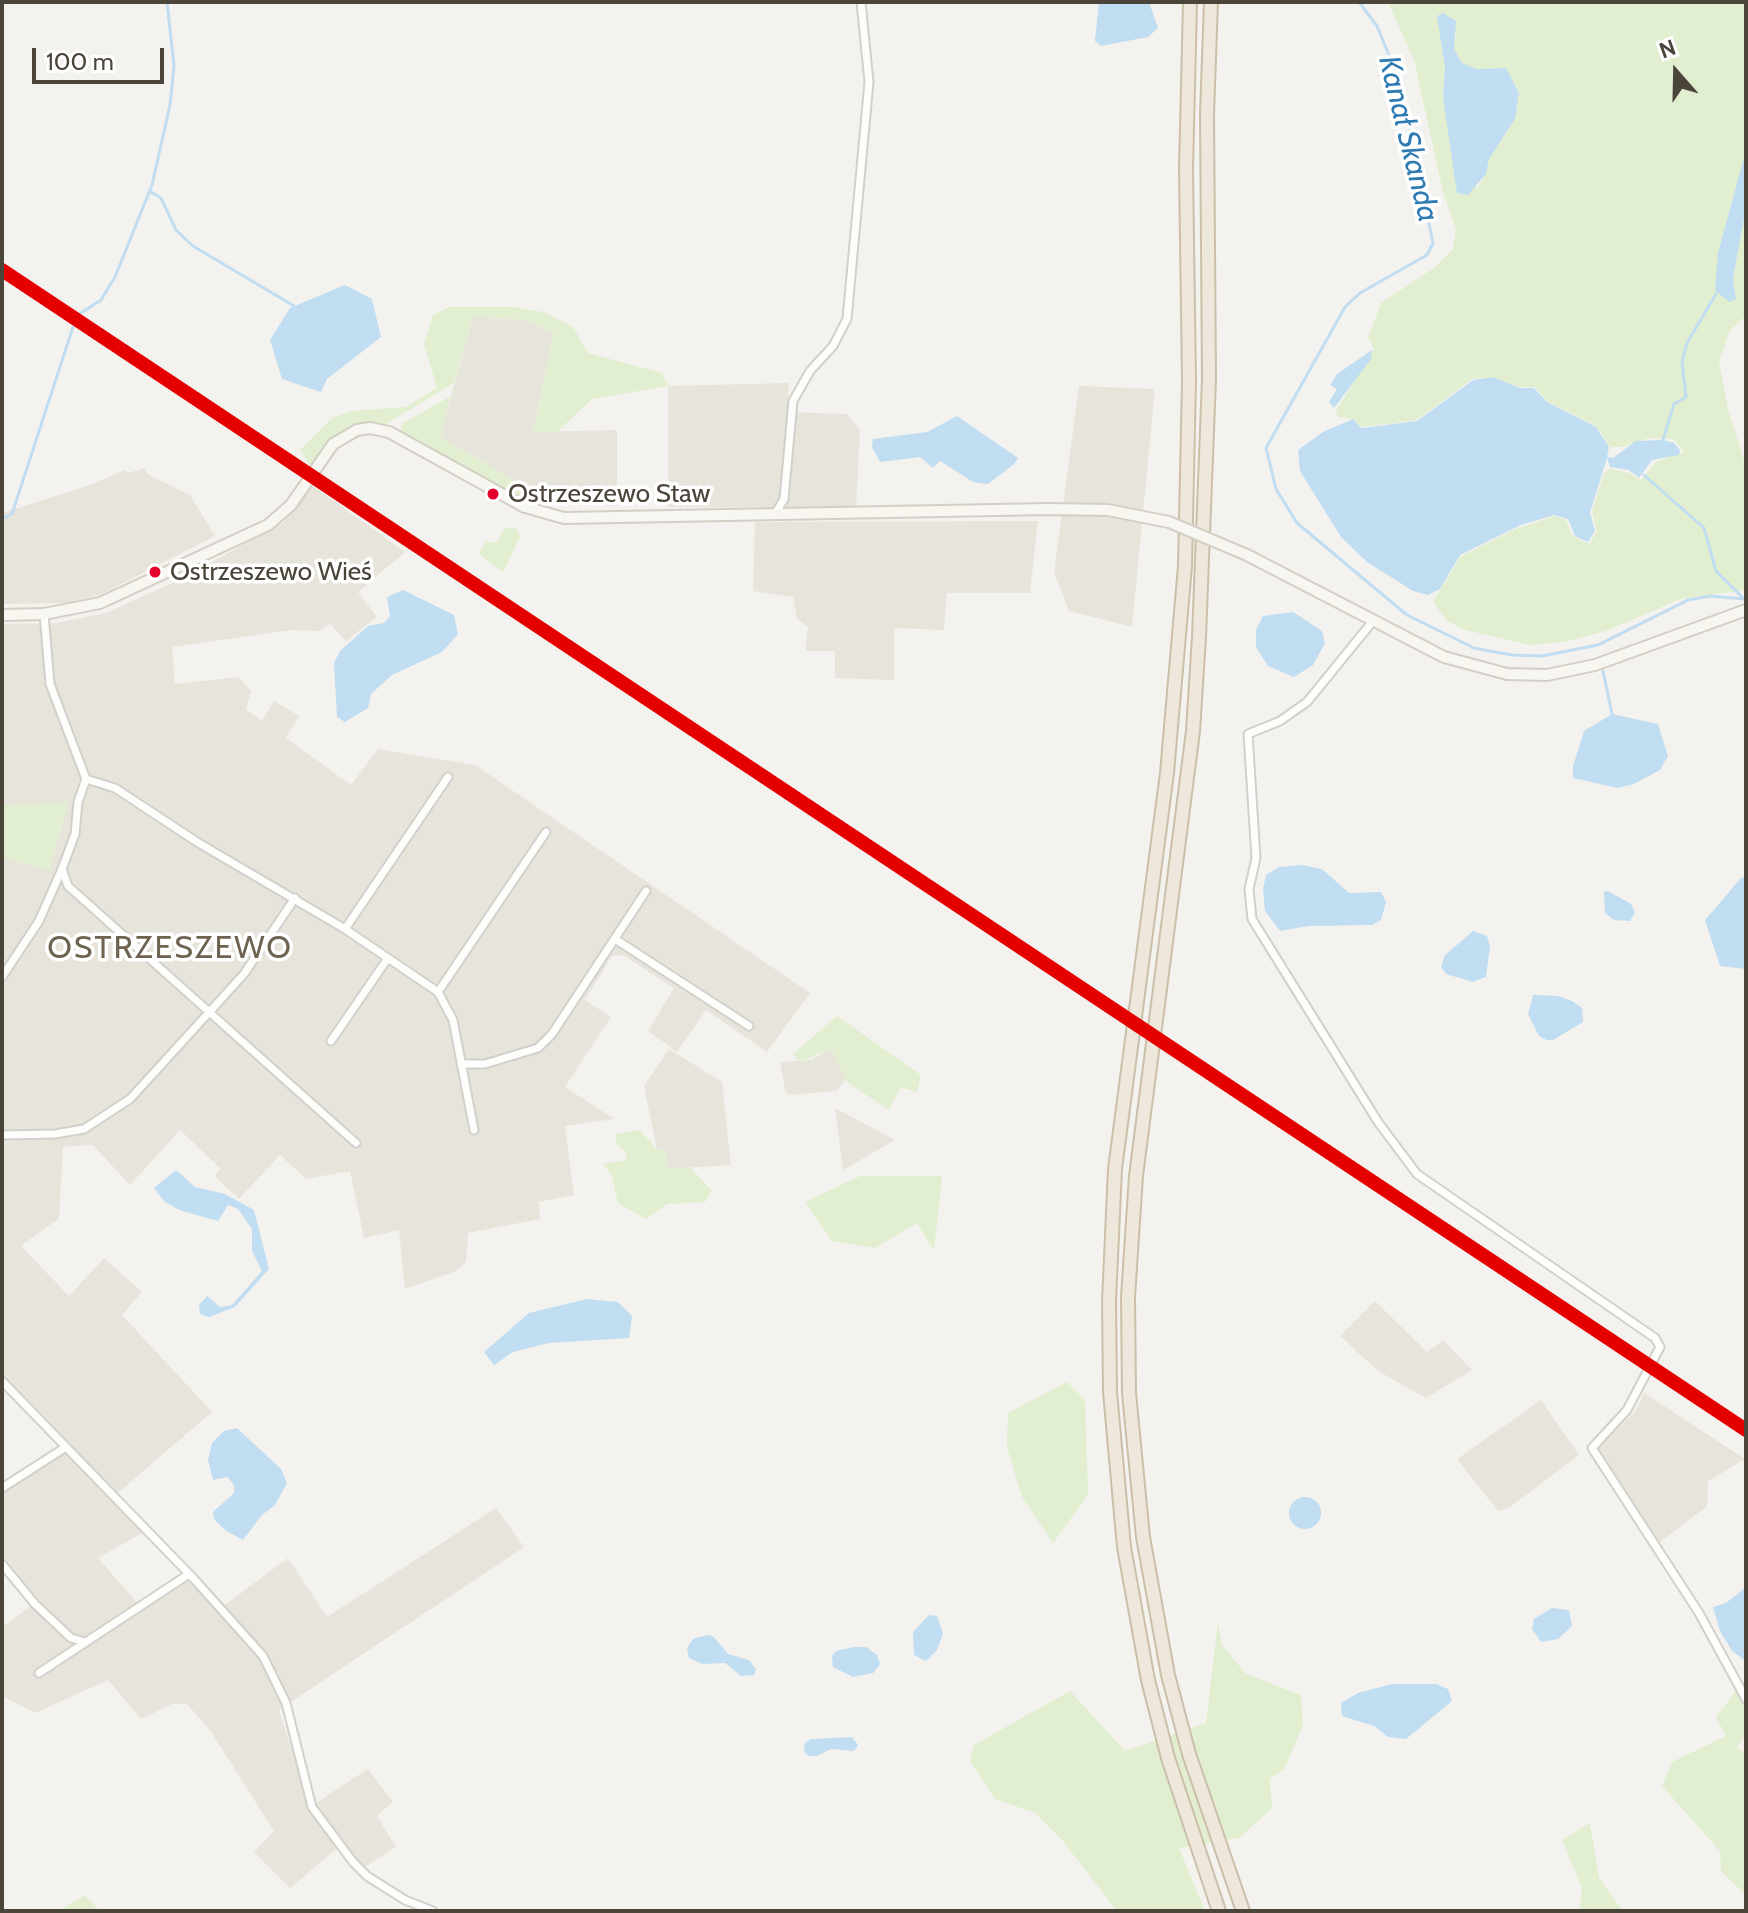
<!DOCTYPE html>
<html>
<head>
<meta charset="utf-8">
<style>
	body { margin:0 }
	#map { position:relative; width:1748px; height:1913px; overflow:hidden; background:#f4f2ee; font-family:Cabin,sans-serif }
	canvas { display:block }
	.frame { position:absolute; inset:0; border:4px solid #4b4439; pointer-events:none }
	.north { position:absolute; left:1636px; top:32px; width:80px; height:80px; -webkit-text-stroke:6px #fff; paint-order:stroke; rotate:340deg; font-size:22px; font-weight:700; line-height:32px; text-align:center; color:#4b4439 }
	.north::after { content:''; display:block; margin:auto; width:28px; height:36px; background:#4b4439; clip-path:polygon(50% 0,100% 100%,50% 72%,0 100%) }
	.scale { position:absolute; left:32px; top:48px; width:132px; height:36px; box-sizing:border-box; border:4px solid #4b4439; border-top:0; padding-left:10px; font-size:24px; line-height:28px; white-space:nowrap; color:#4b4439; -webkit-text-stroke:6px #fff; paint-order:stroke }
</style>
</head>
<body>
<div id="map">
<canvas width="1748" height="1913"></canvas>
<div class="frame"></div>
<div class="north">N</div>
<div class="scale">100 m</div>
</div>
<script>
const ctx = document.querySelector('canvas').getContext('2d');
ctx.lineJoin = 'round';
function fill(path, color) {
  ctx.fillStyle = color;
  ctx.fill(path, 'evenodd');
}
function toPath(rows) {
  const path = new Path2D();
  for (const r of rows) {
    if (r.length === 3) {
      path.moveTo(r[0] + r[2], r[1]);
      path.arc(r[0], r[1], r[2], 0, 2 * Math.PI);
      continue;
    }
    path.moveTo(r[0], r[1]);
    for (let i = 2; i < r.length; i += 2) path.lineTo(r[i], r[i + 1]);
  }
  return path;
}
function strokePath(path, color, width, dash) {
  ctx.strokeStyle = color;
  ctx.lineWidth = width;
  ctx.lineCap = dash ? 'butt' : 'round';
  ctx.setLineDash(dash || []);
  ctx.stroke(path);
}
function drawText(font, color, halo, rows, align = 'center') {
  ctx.font = font + ' Cabin,sans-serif';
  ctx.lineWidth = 7;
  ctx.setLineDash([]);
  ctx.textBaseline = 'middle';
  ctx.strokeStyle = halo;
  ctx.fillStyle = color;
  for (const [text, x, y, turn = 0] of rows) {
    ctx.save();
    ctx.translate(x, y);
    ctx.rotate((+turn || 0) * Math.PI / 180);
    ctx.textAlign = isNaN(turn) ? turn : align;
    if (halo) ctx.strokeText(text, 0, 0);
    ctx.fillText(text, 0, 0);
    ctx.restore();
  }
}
fill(toPath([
	[473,316,525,320,554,333,533,432,617,430,617,506,556,505,440,437],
	[789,383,787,412,847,414,860,430,856,508,668,507,668,386],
	[1079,386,1155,389,1132,627,1069,611,1054,572],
	[145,468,147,474,190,495,215,536,102,594,68,603,2,604,2,513,93,484,124,470,128,473],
	[310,484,405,552,358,592,377,617,346,641,330,624,318,631,291,630,172,647,175,684,238,677,251,691,246,709,262,721,274,701,299,716,286,738,351,785,378,749,475,765,810,993,767,1052,706,1010,677,1052,648,1031,674,988,623,955,612,956,585,1000,611,1017,565,1087,614,1119,565,1126,574,1195,539,1202,540,1219,468,1233,466,1262,456,1271,405,1289,399,1230,364,1238,350,1171,306,1179,280,1155,239,1199,214,1176,221,1169,180,1130,130,1185,93,1145,63,1147,59,1218,21,1246,69,1296,104,1258,142,1292,122,1315,212,1412,113,1497,146,1531,98,1558,140,1606,189,1574,221,1608,288,1558,327,1617,496,1508,524,1547,279,1710,310,1807,368,1769,393,1802,377,1816,396,1847,365,1867,336,1849,290,1888,254,1852,274,1831,210,1730,187,1704,172,1704,141,1719,108,1680,35,1713,2,1696,2,1627,34,1604,2,1564,2,1489,67,1442,2,1377,2,857,49,870,68,804,2,805,2,624,56,623,106,613,183,578,284,522],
	[1038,521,1030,593,947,593,944,630,894,628,894,680,835,678,835,651,805,651,808,627,797,619,793,597,753,591,755,522],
	[831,1048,846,1079,836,1091,789,1095,785,1090,780,1062,811,1060],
	[669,1049,722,1082,731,1165,666,1169,665,1150,657,1150,644,1086],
	[835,1108,895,1140,843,1170],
	[1375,1301,1427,1352,1443,1340,1472,1370,1426,1398,1378,1371,1340,1336],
	[1644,1393,1745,1459,1708,1481,1707,1506,1651,1549,1591,1454,1635,1412],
	[1541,1400,1579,1455,1509,1508,1498,1511,1457,1459]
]), '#e7e4dc');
fill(toPath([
	[1388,2,1746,2,1746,150,1718,253,1736,299,1733,279,1746,207,1746,316,1730,330,1719,362,1728,409,1746,467,1746,590,1680,599,1609,630,1564,642,1530,645,1465,630,1447,621,1433,602,1460,557,1516,529,1554,516,1566,520,1573,536,1589,544,1597,531,1592,512,1604,473,1610,469,1630,473,1641,480,1656,462,1684,452,1674,439,1649,438,1622,447,1610,447,1596,426,1548,402,1535,387,1520,387,1493,377,1472,379,1417,420,1361,427,1353,419,1338,417,1336,411,1374,349,1368,338,1381,303,1434,268,1453,249,1456,229,1443,192,1414,60],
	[1437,16,1456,34,1454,49,1462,63,1476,69,1506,68,1519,93,1515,119,1489,159,1486,174,1477,189,1443,97,1445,68],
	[449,307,514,307,543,312,573,327,588,353,662,373,668,386,592,399,557,432,533,433,554,333,525,320,473,316,454,383,386,424,358,425,345,430,310,465,300,450,332,418,352,411,406,407,437,388,424,344,433,315],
	[451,396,440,437,556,505,532,504,400,432,403,423],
	[505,528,516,528,520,537,503,572,479,554,486,541,496,543],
	[68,803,49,870,2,857,2,805],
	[837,1016,921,1075,917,1092,901,1087,889,1110,847,1082,831,1048,800,1062,793,1054],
	[640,1130,657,1150,665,1150,667,1169,691,1168,712,1191,705,1202,667,1204,646,1219,618,1203,612,1176,603,1164,627,1160,625,1151,616,1144,616,1134],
	[860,1176,942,1176,934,1251,917,1223,875,1248,832,1241,805,1202],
	[1067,1382,1085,1400,1088,1495,1053,1543,1022,1497,1007,1447,1008,1413],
	[1218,1622,1222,1645,1246,1674,1301,1695,1303,1725,1285,1768,1270,1779,1272,1808,1239,1838,1179,1848,1205,1911,1117,1911,1062,1840,1035,1813,995,1799,970,1761,974,1745,1070,1691,1125,1751,1206,1723],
	[1736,1691,1746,1709,1746,1732,1737,1748,1746,1754,1746,1895,1721,1871,1720,1851,1662,1786,1672,1762,1726,1736,1716,1717],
	[1590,1823,1599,1878,1623,1911,1580,1911,1582,1888,1562,1840],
	[85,1895,100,1911,59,1911]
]), '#e1eecf');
fill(toPath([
	[1099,2,1149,2,1158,28,1148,37,1101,46,1095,41],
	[1443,13,1456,21,1454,49,1462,63,1476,69,1506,68,1519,93,1515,119,1489,159,1486,174,1468,195,1457,193,1443,97,1445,68,1437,16],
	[1746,150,1746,207,1733,279,1736,299,1729,302,1715,290,1718,253],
	[345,285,372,299,381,337,327,379,321,392,282,379,270,340,290,308],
	[1372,350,1371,359,1334,408,1329,402,1337,389,1330,385,1337,374],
	[1493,377,1520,388,1534,388,1547,402,1596,427,1609,447,1607,457,1613,458,1636,441,1663,440,1674,443,1680,450,1679,455,1652,460,1639,478,1629,470,1610,467,1607,458,1590,513,1595,531,1588,542,1575,536,1568,519,1554,515,1521,525,1460,555,1440,589,1428,595,1413,591,1367,562,1341,537,1300,471,1298,450,1323,432,1353,419,1361,428,1417,421,1473,380],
	[957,416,1018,458,1014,464,988,484,973,482,940,461,933,468,920,457,880,462,872,447,873,439,927,432],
	[403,590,454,615,458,634,442,652,392,675,371,694,368,708,345,722,337,717,334,663,340,651,368,626,384,623,390,616,387,597],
	[1293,612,1322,631,1325,643,1313,665,1294,677,1268,666,1256,647,1256,630,1263,616],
	[1612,714,1658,724,1668,756,1660,770,1634,784,1618,788,1573,778,1573,766,1584,731],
	[1302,865,1322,869,1349,893,1381,892,1386,902,1381,920,1372,925,1308,926,1280,931,1265,911,1263,889,1266,875,1279,867],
	[1746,877,1746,969,1720,966,1705,920,1741,878],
	[1608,891,1631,904,1635,913,1630,921,1614,920,1605,913,1604,892],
	[1473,931,1487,936,1490,946,1486,977,1473,982,1446,974,1441,967,1445,955],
	[1533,995,1558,996,1572,1001,1582,1008,1583,1022,1553,1040,1547,1040,1539,1036,1528,1014],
	[176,1170,195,1187,225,1194,254,1210,269,1269,235,1307,209,1317,200,1314,199,1305,207,1296,220,1307,232,1305,262,1271,252,1251,252,1229,238,1209,228,1205,218,1221,179,1210,164,1201,154,1188],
	[587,1299,618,1302,632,1316,629,1338,549,1343,513,1352,494,1365,484,1352,529,1313],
	[237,1428,281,1469,287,1483,275,1505,262,1515,243,1540,225,1530,214,1519,213,1512,234,1493,234,1485,227,1477,213,1480,208,1460,212,1443,224,1431],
	[1305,1513,16],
	[1746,1587,1746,1661,1732,1651,1720,1631,1713,1607,1726,1603],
	[1552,1608,1569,1610,1572,1626,1558,1639,1541,1642,1532,1629,1534,1619],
	[929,1615,937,1616,943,1634,937,1650,926,1661,914,1655,913,1632],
	[707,1635,713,1636,728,1654,749,1660,756,1669,754,1675,741,1676,725,1663,702,1664,689,1658,687,1648,693,1639],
	[854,1647,866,1647,877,1655,880,1664,873,1673,853,1677,833,1667,832,1656,836,1651],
	[1392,1684,1436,1684,1448,1689,1452,1701,1406,1739,1388,1737,1374,1726,1342,1716,1341,1703,1358,1693],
	[852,1737,858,1745,854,1751,831,1749,817,1756,809,1756,804,1751,805,1743,811,1739]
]), '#c0ddf1');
strokePath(toPath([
	[1359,2,1377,26,1400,82,1433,243,1427,255,1360,293,1345,307,1266,448,1276,489,1297,523,1407,615,1474,648,1512,655,1542,656,1598,645,1688,600,1710,596,1744,599],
	[151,192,161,198,176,230,193,246,294,306],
	[81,313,101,300,115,277,152,185,170,105,174,66,167,2],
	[1663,440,1674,404,1686,397,1682,362,1687,343,1716,294],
	[1644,475,1704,528,1716,571,1744,599],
	[2,519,12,514,73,327],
	[1603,671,1612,714]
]), '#c0ddf1', 3);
const street = toPath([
	[775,514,784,499,793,401,810,371,833,346,847,319,869,82,861,2],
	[1373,621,1307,702,1280,721,1248,734,1256,858,1249,889,1252,919,1378,1122,1417,1174,1655,1338,1660,1347,1627,1410,1592,1448,1699,1613,1746,1699],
	[86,779,115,788,197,842,345,929,438,992,453,1020,474,1130],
	[62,869,68,886,356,1143],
	[345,929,448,777],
	[615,939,749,1026],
	[2,977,39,921,62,869,75,834,78,802,86,779,50,684,44,614],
	[438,992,546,832],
	[331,1041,388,958],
	[461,1064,485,1064,538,1048,552,1034,646,891],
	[2,1135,55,1134,84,1129,130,1099,244,974,295,898],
	[2,1381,195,1580,263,1656,286,1703,312,1807,353,1862,367,1876,405,1900,433,1911],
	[2,1488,66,1447],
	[2,1564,35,1604,71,1638,85,1642],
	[39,1673,189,1574]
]);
const secondary = toPath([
	[1247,555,1444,657,1507,674,1547,675,1595,665,1746,610],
	[2,615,44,614,100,603,268,525,291,505,333,444,357,430,370,428,389,432,525,507,564,518,1049,509,1108,510,1169,522]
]);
const highway = toPath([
	[1190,2,1186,169,1189,381,1185,566,1167,773,1115,1169,1109,1301,1110,1392,1124,1547,1148,1680,1168,1758,1219,1911],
	[1211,2,1207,114,1209,379,1199,637,1193,731,1136,1176,1128,1297,1129,1393,1143,1537,1168,1675,1189,1754,1243,1911]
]);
strokePath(street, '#d2d0cb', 11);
strokePath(secondary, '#d3cfc5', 14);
strokePath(highway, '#ccbfa9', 16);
strokePath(street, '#fdfdfc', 7);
strokePath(secondary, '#f7f6f1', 10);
strokePath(highway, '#ede8db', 12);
const secondaryBridge = toPath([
	[1169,522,1247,555]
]);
strokePath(secondaryBridge, '#d3cfc5', 14, []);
strokePath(secondaryBridge, '#f7f6f1', 10);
strokePath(toPath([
	[2,270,1746,1430]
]), '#e50000', 14);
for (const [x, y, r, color] of [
	[493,494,7,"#e4002b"],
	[155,572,7,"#e4002b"]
]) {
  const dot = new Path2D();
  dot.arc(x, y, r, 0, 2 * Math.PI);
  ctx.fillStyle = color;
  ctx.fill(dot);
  strokePath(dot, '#fff', 3);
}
drawText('26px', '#4b4439', '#fff', [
	["Ostrzeszewo Staw",508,494],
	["Ostrzeszewo Wieś",170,572]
], 'left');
drawText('italic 30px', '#2e7ab2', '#fff', [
	["Kanał Skanda",1408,139,76]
]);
ctx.letterSpacing = '2px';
drawText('32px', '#6e6250', '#fff', [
	["OSTRZESZEWO",170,949]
]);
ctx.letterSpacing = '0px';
</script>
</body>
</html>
